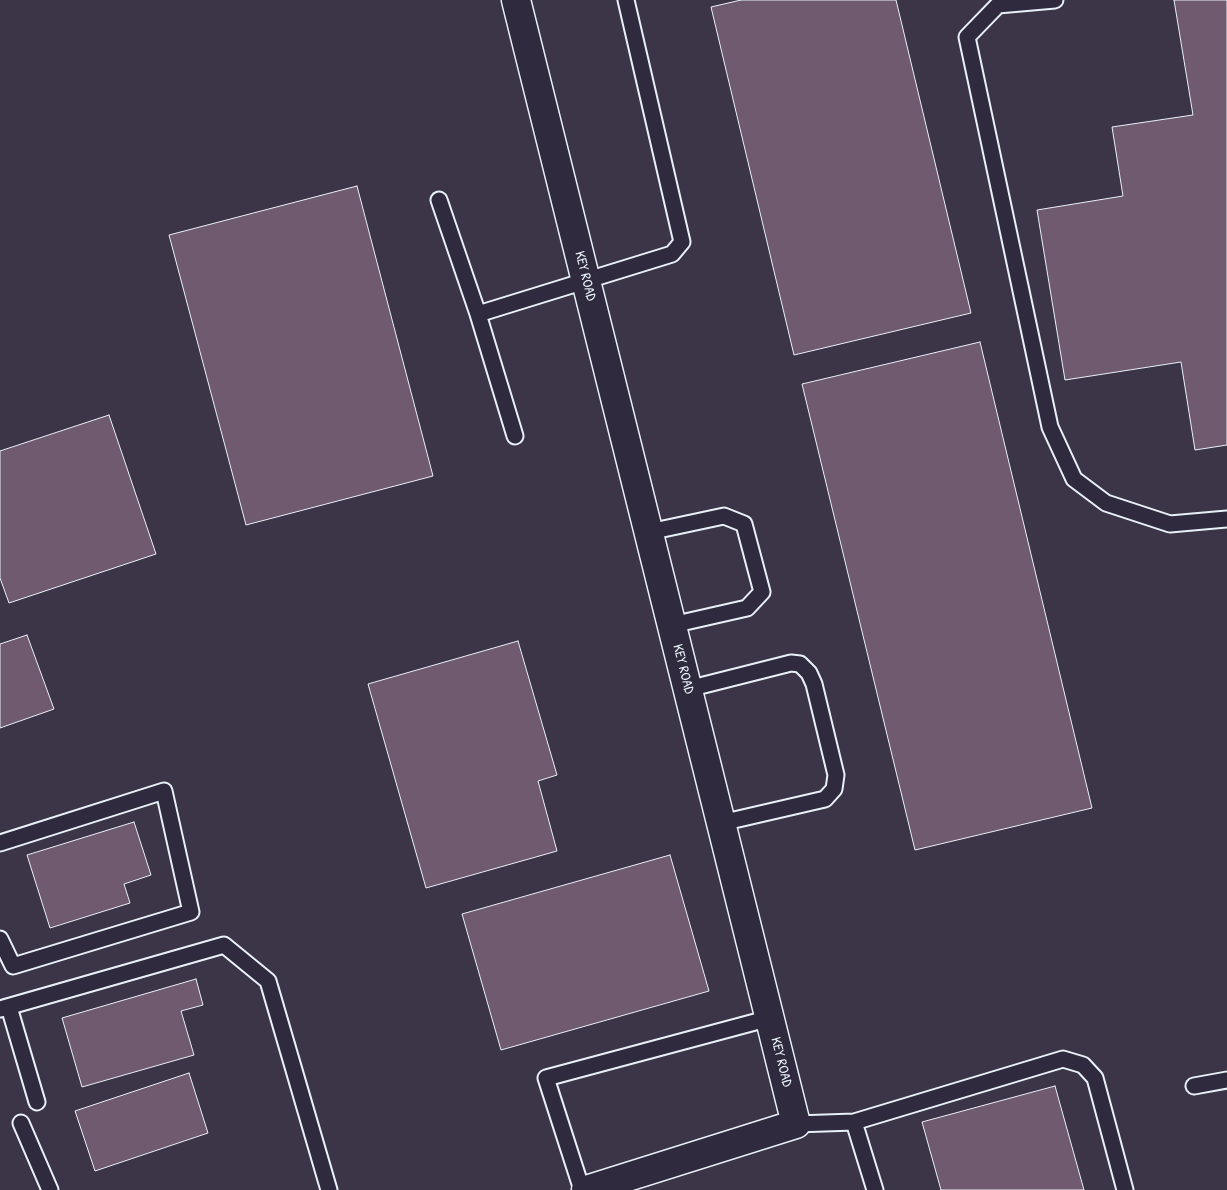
<!DOCTYPE html>
<html>
<head>
<meta charset="utf-8">
<style>
	body { margin:0 }
	canvas { display:block; background:#3c3447 }
</style>
</head>
<body>
<canvas width="1227" height="1190"></canvas>
<script>
const ctx = document.querySelector('canvas').getContext('2d');
ctx.lineJoin = 'round';
function fill(path, color) {
  ctx.fillStyle = color;
  ctx.fill(path, 'evenodd');
}
function toPath(rows) {
  const path = new Path2D();
  for (const r of rows) {
    path.moveTo(r[0], r[1]);
    for (let i = 2; i < r.length; i += 2) path.lineTo(r[i], r[i + 1]);
  }
  return path;
}
function strokePath(path, color, width, dash) {
  ctx.strokeStyle = color;
  ctx.lineWidth = width;
  ctx.lineCap = dash ? 'butt' : 'round';
  ctx.setLineDash(dash || []);
  ctx.stroke(path);
}
function drawText(font, color, halo, rows, align = 'center') {
  ctx.font = font + ' "Patrick Hand",sans-serif';
  ctx.lineWidth = 4;
  ctx.setLineDash([]);
  ctx.textBaseline = 'middle';
  ctx.strokeStyle = halo;
  ctx.fillStyle = color;
  for (const [text, x, y, turn = 0] of rows) {
    ctx.save();
    ctx.translate(x, y);
    ctx.rotate((+turn || 0) * Math.PI / 180);
    ctx.textAlign = isNaN(turn) ? turn : align;
    if (halo) ctx.strokeText(text, 0, 0);
    ctx.fillText(text, 0, 0);
    ctx.restore();
  }
}
const building = toPath([
	[741,0,896,0,971,313,794,355,711,7,741,0],
	[1174,0,1227,0,1227,445,1195,450,1181,362,1065,380,1037,210,1123,196,1112,127,1193,115,1174,0],
	[357,186,433,476,246,525,169,235,357,186],
	[980,342,1092,808,915,850,802,384,980,342],
	[109,415,156,554,9,603,0,578,0,451,109,415],
	[27,635,54,709,0,728,0,644,27,635],
	[518,641,557,775,538,781,557,851,426,888,368,684,518,641],
	[134,822,151,875,124,884,130,903,50,928,27,855,134,822],
	[670,855,709,991,501,1050,462,914,670,855],
	[196,979,203,1005,181,1011,194,1055,82,1087,62,1018,196,979],
	[189,1073,208,1133,95,1171,75,1111,189,1073],
	[1055,1086,1084,1190,941,1190,922,1122,1055,1086]
]);
fill(building, '#705a6f');
strokePath(building, '#e8f1f8', 1);
const service = toPath([
	[1055,0,998,5,967,37,1050,427,1074,479,1106,503,1170,524,1227,519],
	[439,200,478,314],
	[515,436,478,314,672,254,682,242,626,0],
	[649,532,724,516,744,524,762,592,747,608,672,625],
	[688,689,791,663,800,664,809,673,814,684,836,775,834,789,825,799,721,823],
	[0,843,164,791,191,912,13,966,0,939],
	[9,1007,37,1102],
	[0,1009,224,945,268,981,329,1190],
	[1194,1086,1227,1080],
	[854,1122,875,1190],
	[21,1123,50,1190],
	[796,1124,854,1122,1063,1059,1083,1065,1095,1078,1125,1190],
	[582,1190,546,1078,770,1018]
]);
const minor = toPath([
	[516,0,796,1124,586,1190]
]);
strokePath(service, '#e8f1f8', 19);
strokePath(minor, '#e8f1f8', 31);
strokePath(service, '#2f2a3d', 15);
strokePath(minor, '#2f2a3d', 28);
drawText('14px', '#e8f1f8', '#2f2a3d', [
	["KEY ROAD",585,276,76],
	["KEY ROAD",683,669,76],
	["KEY ROAD",781,1062,76]
]);
</script>
</body>
</html>
